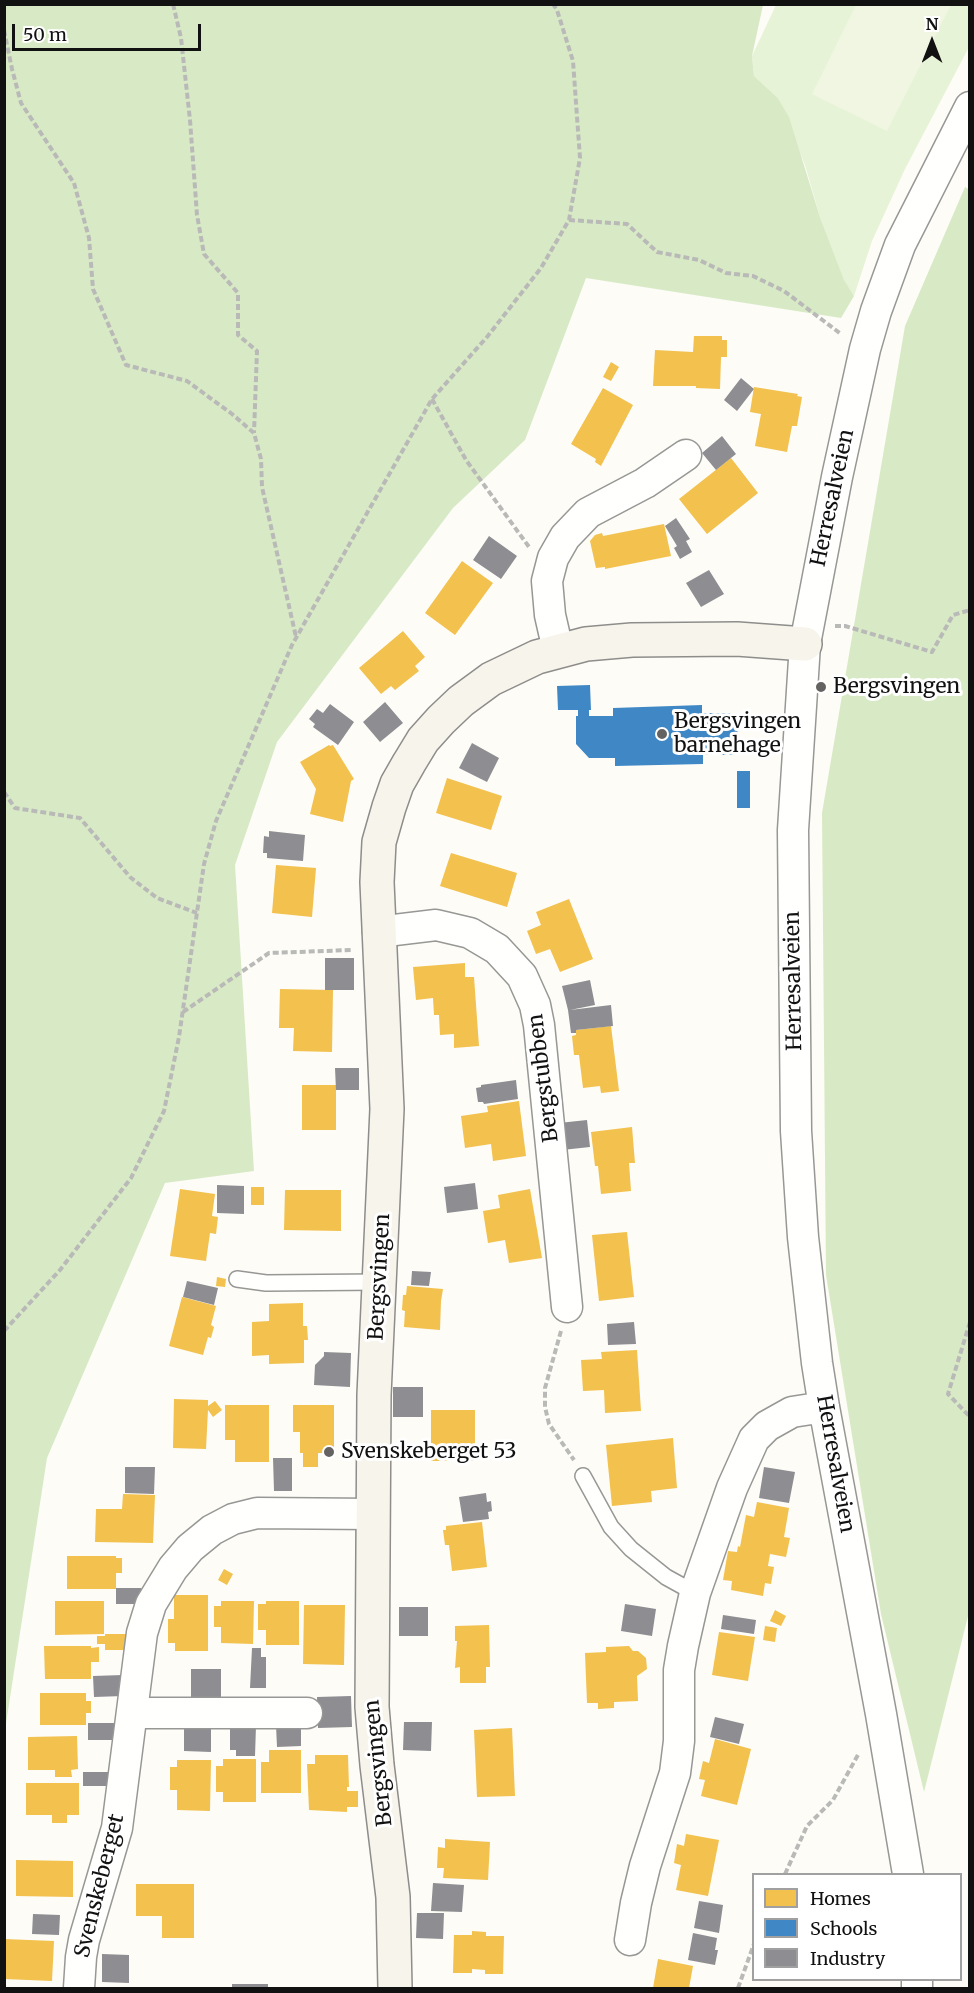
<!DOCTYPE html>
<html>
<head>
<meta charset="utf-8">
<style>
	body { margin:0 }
	#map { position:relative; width:974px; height:1993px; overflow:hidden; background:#fdfcf7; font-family:Merriweather,serif }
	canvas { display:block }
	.frame { position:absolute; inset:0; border:6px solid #111; pointer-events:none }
	.legend { position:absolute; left:752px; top:1873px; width:210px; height:108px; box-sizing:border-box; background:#fff; border:2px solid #a0a0a0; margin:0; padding:8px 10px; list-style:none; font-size:18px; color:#111 }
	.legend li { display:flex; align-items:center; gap:12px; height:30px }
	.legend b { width:30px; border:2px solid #a0a0a0 }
	.north { position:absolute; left:902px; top:12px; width:60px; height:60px; -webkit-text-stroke:4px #fff; paint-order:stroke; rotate:0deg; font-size:16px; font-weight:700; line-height:24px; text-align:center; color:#111 }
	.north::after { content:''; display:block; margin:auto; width:21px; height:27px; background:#111; clip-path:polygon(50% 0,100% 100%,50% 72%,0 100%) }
	.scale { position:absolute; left:12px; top:24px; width:189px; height:27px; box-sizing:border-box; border:3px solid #111; border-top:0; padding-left:8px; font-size:18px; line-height:21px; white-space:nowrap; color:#111; -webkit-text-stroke:4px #fff; paint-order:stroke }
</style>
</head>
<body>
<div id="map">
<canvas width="974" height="1993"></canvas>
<div class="frame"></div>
<ul class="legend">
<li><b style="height:16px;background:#f2c14e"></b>Homes</li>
<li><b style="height:16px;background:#3f88c5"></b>Schools</li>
<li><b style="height:16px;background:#8d8d92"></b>Industry</li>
</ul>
<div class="north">N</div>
<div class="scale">50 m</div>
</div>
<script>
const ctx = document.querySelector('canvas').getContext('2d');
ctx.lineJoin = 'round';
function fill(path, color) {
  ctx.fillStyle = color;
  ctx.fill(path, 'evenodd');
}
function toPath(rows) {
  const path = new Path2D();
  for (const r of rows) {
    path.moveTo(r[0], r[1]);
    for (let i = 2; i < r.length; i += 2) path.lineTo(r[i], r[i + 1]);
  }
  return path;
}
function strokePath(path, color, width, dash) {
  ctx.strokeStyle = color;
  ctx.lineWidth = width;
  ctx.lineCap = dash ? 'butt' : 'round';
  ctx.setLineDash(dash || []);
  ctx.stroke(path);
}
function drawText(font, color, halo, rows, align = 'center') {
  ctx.font = font + ' Merriweather,serif';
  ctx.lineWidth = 6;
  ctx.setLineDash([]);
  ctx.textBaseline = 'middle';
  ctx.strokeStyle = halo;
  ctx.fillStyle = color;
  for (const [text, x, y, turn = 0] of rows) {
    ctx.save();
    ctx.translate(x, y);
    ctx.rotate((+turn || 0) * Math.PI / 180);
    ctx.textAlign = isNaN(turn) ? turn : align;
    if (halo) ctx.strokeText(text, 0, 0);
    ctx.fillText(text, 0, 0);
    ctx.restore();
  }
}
fill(toPath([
	[776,5,969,5,969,47,905,169,872,241,854,296,844,281,820,217,805,165,777,97,754,76,752,56]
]), '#e7f3d7');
fill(toPath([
	[5,4,763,5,752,56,754,76,777,97,789,117,820,217,844,280,854,296,841,318,586,278,525,440,453,508,277,742,235,865,254,1171,165,1183,47,1458,5,1730],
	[965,187,970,190,970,1608,924,1792,881,1614,826,1275,822,813,905,326]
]), '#d8eac5');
fill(toPath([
	[856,5,951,5,887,131,812,94]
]), '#f0f6e1');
fill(toPath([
	[694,336,722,336,722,340,727,340,727,357,721,357,720,389,696,388,696,386,653,386,655,350,693,352],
	[611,362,619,367,611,381,603,377],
	[754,387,798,394,797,396,802,397,797,426,792,426,787,452,755,446,761,414,750,412],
	[603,388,633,405,601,466,595,462,596,459,571,444],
	[731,458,758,493,707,534,679,499],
	[664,524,671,556,605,569,605,567,596,568,590,541,595,535,602,533,603,536],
	[462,561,493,583,455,635,425,613],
	[403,631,425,657,415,666,419,671,395,690,391,686,381,694,359,668],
	[329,745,330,746,333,745,354,779,351,781,343,822,310,814,316,789,300,762],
	[447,778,502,796,491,830,436,813],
	[451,853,517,873,507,907,440,886],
	[276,865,316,868,312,917,272,913],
	[569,899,593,959,560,972,550,949,536,954,527,931,541,925,536,912],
	[465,963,465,977,474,977,479,1046,454,1048,454,1034,440,1035,439,1015,434,1015,433,998,416,1000,413,967],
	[280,989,333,990,332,1052,293,1051,294,1028,279,1028],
	[611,1026,619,1091,601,1093,600,1086,583,1088,579,1055,574,1055,572,1036,576,1035,576,1030],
	[302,1085,336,1085,336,1130,302,1130],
	[519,1101,526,1156,493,1161,491,1144,465,1148,461,1116,488,1112,487,1106],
	[632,1127,635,1163,629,1163,631,1191,601,1194,598,1166,595,1166,591,1132],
	[251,1187,264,1187,264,1205,251,1205],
	[180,1189,215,1194,212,1216,218,1217,216,1234,210,1233,206,1261,170,1256],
	[530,1189,542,1258,509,1263,505,1240,488,1243,483,1211,500,1208,498,1195],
	[285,1190,341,1190,341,1231,284,1230],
	[627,1232,634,1297,599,1301,592,1235],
	[217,1277,226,1279,225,1287,216,1286],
	[407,1286,443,1289,441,1301,440,1330,404,1327,405,1311,402,1310,403,1295,406,1295],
	[182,1297,216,1306,211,1325,214,1327,211,1338,208,1337,203,1355,169,1346],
	[303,1303,303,1326,307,1326,308,1340,304,1340,304,1363,269,1364,269,1355,252,1356,252,1322,269,1321,269,1304],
	[637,1350,641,1411,605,1413,604,1390,583,1391,581,1360,602,1359,601,1352],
	[174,1399,208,1400,208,1406,215,1401,222,1410,213,1417,208,1410,206,1449,173,1448],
	[225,1405,269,1405,269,1462,235,1462,235,1440,225,1440],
	[293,1405,334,1405,334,1453,318,1453,318,1467,303,1467,303,1453,300,1453,300,1432,293,1432],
	[431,1410,475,1410,475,1461,431,1461],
	[673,1438,677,1488,651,1491,652,1502,612,1506,606,1445],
	[123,1494,155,1495,153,1543,95,1542,96,1509,122,1509],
	[757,1502,789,1508,784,1537,790,1538,786,1557,770,1554,768,1566,774,1567,771,1584,765,1583,763,1596,731,1590,732,1581,723,1580,728,1551,737,1552,738,1546,740,1547,746,1515,754,1517],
	[482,1522,487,1567,452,1571,449,1545,445,1545,443,1530,446,1530,446,1526],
	[67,1556,116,1556,116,1558,122,1558,122,1573,116,1573,116,1589,67,1589],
	[224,1569,233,1574,227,1585,218,1580],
	[174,1595,208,1595,208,1651,175,1651,175,1643,168,1643,168,1619,174,1619],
	[55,1601,104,1601,104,1634,55,1635],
	[221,1601,254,1601,253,1644,221,1643,221,1627,214,1627,214,1606,221,1606],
	[266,1601,299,1601,299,1645,266,1645,266,1630,258,1630,258,1604,266,1604],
	[304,1605,345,1605,344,1665,303,1664],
	[775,1610,786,1616,781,1626,770,1621],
	[489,1625,490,1667,486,1667,486,1683,460,1683,460,1667,455,1668,457,1641,455,1641,455,1626],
	[765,1626,777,1628,775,1642,763,1640],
	[719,1632,755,1637,748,1681,712,1675],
	[105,1634,127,1634,127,1650,105,1650,105,1644,97,1644,97,1636,105,1636],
	[44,1646,91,1646,91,1648,99,1647,99,1662,91,1662,91,1679,45,1679],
	[629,1646,633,1651,638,1651,646,1658,647,1669,637,1676,638,1701,614,1702,614,1708,598,1709,598,1703,587,1703,585,1653,606,1652,606,1647],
	[40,1693,86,1693,86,1701,91,1701,91,1713,86,1713,86,1725,40,1725],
	[512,1728,515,1796,477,1797,474,1730],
	[77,1736,78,1769,71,1770,72,1777,55,1777,55,1770,28,1770,28,1737],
	[715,1739,751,1749,737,1805,701,1796,705,1780,699,1779,703,1761,709,1763],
	[269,1750,301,1750,301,1793,261,1793,261,1762,269,1762],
	[315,1755,348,1755,349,1787,347,1787,347,1791,358,1791,358,1807,347,1807,347,1812,309,1810,307,1764,315,1764],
	[223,1759,256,1759,256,1802,223,1802,223,1792,216,1792,216,1766,223,1766],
	[177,1760,211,1760,210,1811,177,1810,177,1790,170,1790,170,1767,177,1767],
	[26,1783,79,1783,79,1815,67,1815,67,1823,52,1823,52,1815,26,1815],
	[686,1834,719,1840,708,1896,676,1890,681,1865,674,1863,677,1844,684,1846],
	[445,1839,490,1842,488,1880,443,1878,444,1868,437,1868,438,1847,445,1848],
	[16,1860,73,1861,73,1897,16,1896],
	[136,1884,194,1884,194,1938,162,1938,162,1916,136,1916],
	[472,1931,486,1932,486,1936,504,1936,503,1974,485,1974,485,1970,472,1969,472,1973,453,1973,454,1935,472,1935],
	[4,1939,54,1941,52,1981,4,1979],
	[658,1959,693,1966,689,1988,653,1988]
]), '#f2c14e');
fill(toPath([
	[590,685,591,710,589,710,589,716,613,716,613,708,702,705,702,713,737,713,738,755,703,755,703,764,615,766,615,758,589,758,576,744,576,716,578,716,578,710,558,710,557,686],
	[737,771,750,771,750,808,737,808]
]), '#3f88c5');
fill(toPath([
	[741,378,754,389,737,411,724,400],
	[722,436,736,454,716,470,702,453],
	[676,518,690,539,686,541,692,552,680,559,674,548,677,546,665,526],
	[489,536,517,556,501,579,473,560],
	[709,570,724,594,701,607,686,583],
	[385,702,403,723,380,742,363,722],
	[330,704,354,722,338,745,313,727,315,724,309,719,317,709,323,713],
	[472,743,499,758,487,782,459,768],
	[269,831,305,835,303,861,267,858,267,853,263,853,264,836,269,837],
	[325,958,354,958,354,990,325,990],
	[590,980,595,1005,570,1010,611,1005,613,1026,576,1030,576,1033,571,1033,568,1010,562,986],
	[335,1068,359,1068,359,1090,336,1090],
	[516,1080,518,1099,484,1104,483,1102,478,1102,476,1088,481,1087,481,1085],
	[587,1120,590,1147,562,1150,559,1123],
	[475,1183,478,1209,447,1213,444,1187],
	[217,1185,244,1186,244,1214,217,1213],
	[412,1271,431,1272,429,1286,411,1285],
	[187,1281,218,1288,214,1305,183,1297],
	[634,1322,636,1344,608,1345,607,1324],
	[324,1352,351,1353,350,1387,314,1385,315,1365,324,1356],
	[393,1387,423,1387,423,1417,393,1417],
	[273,1458,292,1458,292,1491,274,1491],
	[125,1467,155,1467,154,1494,125,1493],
	[764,1467,795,1472,789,1503,759,1498],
	[486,1493,487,1502,491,1501,492,1511,488,1512,489,1519,463,1522,459,1497],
	[116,1588,141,1588,141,1604,116,1604],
	[625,1604,656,1609,652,1636,621,1631],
	[399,1607,428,1607,428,1636,399,1636],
	[723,1615,756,1620,754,1634,721,1629],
	[252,1648,261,1648,261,1657,266,1657,266,1688,250,1688],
	[191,1669,221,1669,221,1701,191,1701],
	[123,1675,123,1696,94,1697,93,1676],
	[351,1696,352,1727,318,1728,317,1697],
	[715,1717,744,1724,739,1744,710,1737],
	[404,1722,432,1722,431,1751,403,1750],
	[88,1723,117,1723,117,1740,88,1740],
	[184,1725,211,1725,211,1752,184,1751],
	[276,1725,301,1725,301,1746,277,1747],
	[230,1726,256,1726,255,1756,236,1756,236,1750,230,1750],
	[83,1772,109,1772,109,1786,83,1786],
	[433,1883,464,1885,462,1912,431,1911],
	[699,1901,723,1905,719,1933,694,1928],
	[417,1913,444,1913,443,1939,416,1938],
	[33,1914,60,1915,59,1935,32,1934],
	[693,1933,717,1938,715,1950,718,1950,715,1965,688,1960],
	[102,1954,129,1955,129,1983,102,1982],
	[232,1984,268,1984,268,1988,232,1988]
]), '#8d8d92');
const lane = toPath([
	[237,1279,266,1283,379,1282],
	[583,1476,611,1527,631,1549,666,1577,695,1593]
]);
const street = toPath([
	[558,650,550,615,547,581,553,558,565,537,588,513,645,483,686,455],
	[378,932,436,925,470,933,497,949,522,976,535,1005,539,1025,567,1307],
	[132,1713,307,1713],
	[908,1874,881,1714,824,1407,817,1363,803,1237,796,1131,793,830,805,644,837,477,865,349,876,311,900,245,970,107],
	[630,1940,636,1903,645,1866,675,1773,679,1741,679,1670,683,1646,695,1593,732,1488,754,1439,767,1426,792,1412,824,1407],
	[917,1980,917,1988],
	[79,1988,81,1957,84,1940,117,1828,142,1633,151,1604,173,1568,190,1548,212,1530,233,1519,257,1513,373,1514]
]);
const secondary = toPath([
	[395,1988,393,1897,377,1765,372,1707,374,1395,387,1109,377,882,379,842,389,807,397,784,409,763,423,740,441,720,461,701,491,679,537,657,586,644,632,640,737,639,805,644]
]);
strokePath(lane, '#979795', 18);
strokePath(street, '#979795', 33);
strokePath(secondary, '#8e8d8b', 36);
strokePath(toPath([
	[173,4,181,38,190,120,197,215,204,254,238,293,238,335,257,351,254,433],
	[4,30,12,69,21,103,74,183,89,238,93,289,126,365,187,381,232,414,254,433,261,459,262,487,296,637],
	[569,220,627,224,657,252,699,260,726,273,753,276,784,291,841,334],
	[432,399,466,460,529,547],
	[835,626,845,626,932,652,953,615,970,610],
	[4,792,15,808,80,818,130,877,157,898,197,913],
	[183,1012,269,953,351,950],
	[970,1322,948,1394,970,1417],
	[4,1331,60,1270,131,1178,164,1111,179,1037,204,864,216,821,292,645,432,399,487,337,541,268,569,220,580,158,573,61,557,10,553,4],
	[561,1331,545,1388,545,1407,549,1424,574,1460],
	[785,1874,807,1826,833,1800,859,1753],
	[738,1988,754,1944]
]), '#b9b9b8', 4, [6, 3]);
strokePath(lane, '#fffffe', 15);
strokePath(street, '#fffffe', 30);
strokePath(secondary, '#f6f4eb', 33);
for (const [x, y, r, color] of [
	[821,687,6,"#646362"],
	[662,734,6,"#646362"],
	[329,1452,6,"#646362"]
]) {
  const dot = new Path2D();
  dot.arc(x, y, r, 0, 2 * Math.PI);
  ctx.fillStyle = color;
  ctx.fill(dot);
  strokePath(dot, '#fff', 2);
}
drawText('21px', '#111', '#fff', [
	["Herresalveien",833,498,-78],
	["Herresalveien",794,981,-91],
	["Bergstubben",544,1078,-97],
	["Bergsvingen",380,1277,-87],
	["Herresalveien",835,1464,80],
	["Bergsvingen",379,1763,-96],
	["Svenskeberget",100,1886,-76]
]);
drawText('21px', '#111', '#fff', [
	["Bergsvingen",833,687],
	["Bergsvingen",674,722],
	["barnehage",674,746],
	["Svenskeberget 53",341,1452]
], 'left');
</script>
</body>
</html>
